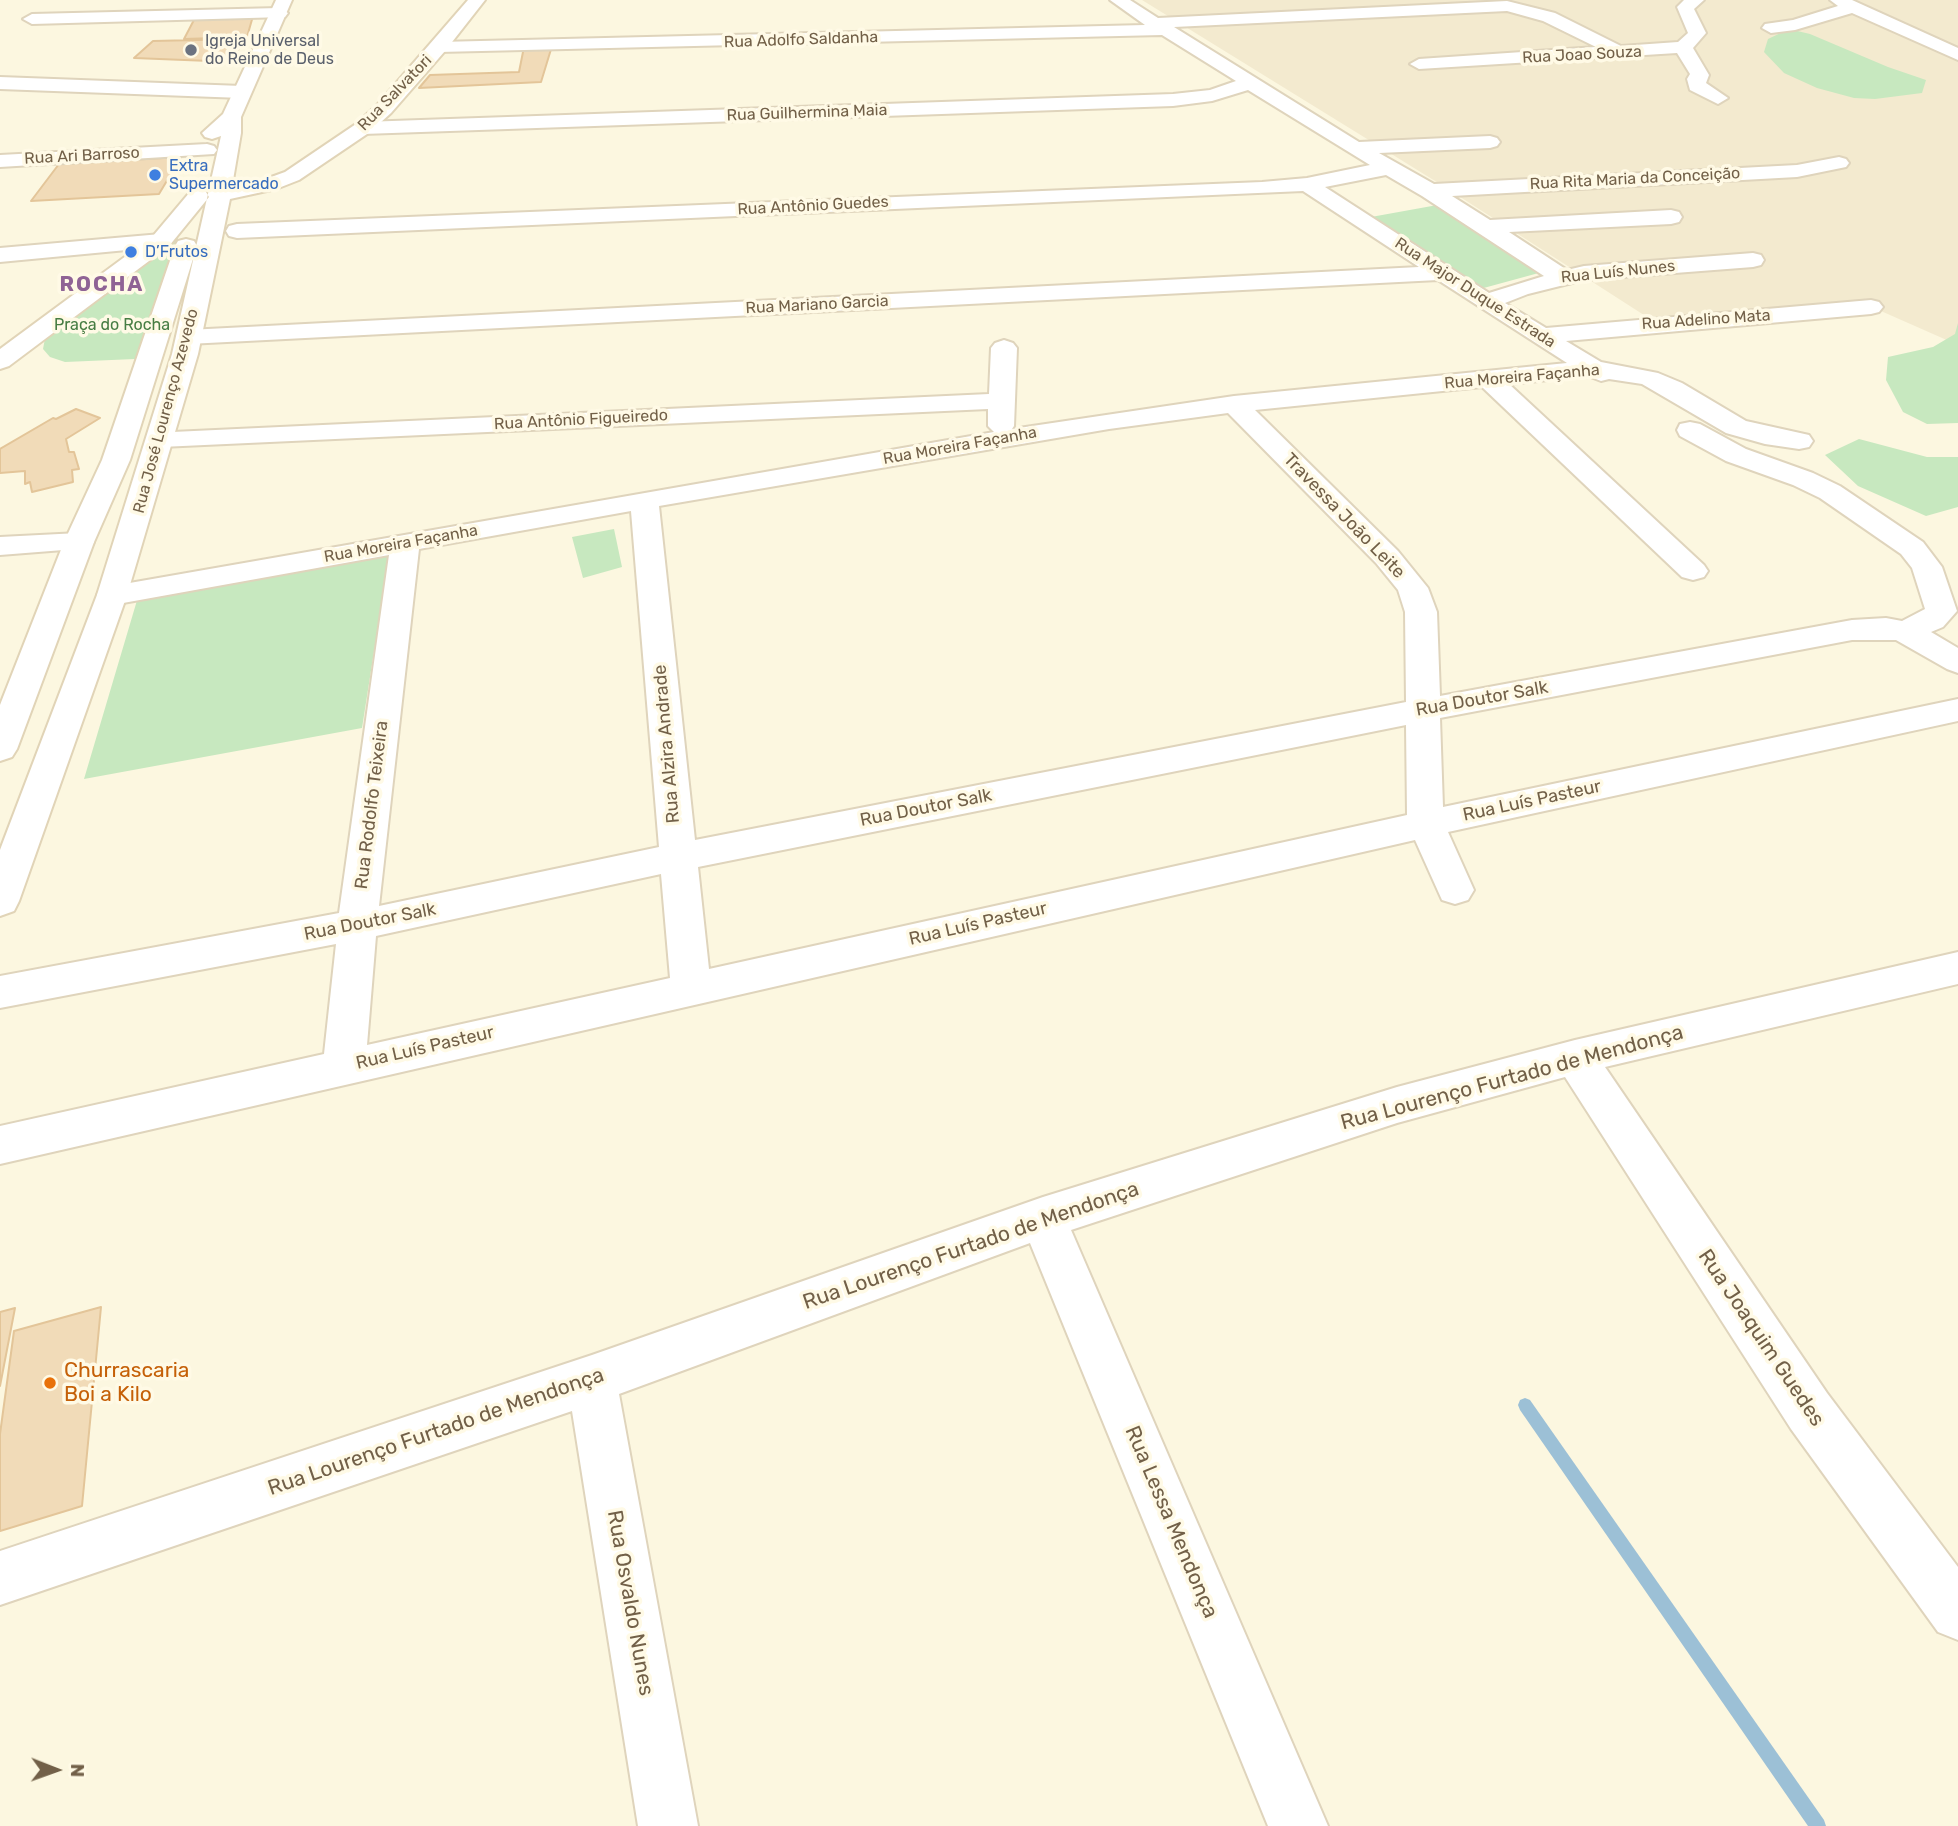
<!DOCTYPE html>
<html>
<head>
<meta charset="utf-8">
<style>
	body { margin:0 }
	#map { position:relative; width:1958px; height:1826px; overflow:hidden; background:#fcf7e0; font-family:Rubik,sans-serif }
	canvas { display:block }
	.north { position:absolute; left:21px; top:1735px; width:70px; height:70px; -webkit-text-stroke:5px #fffae6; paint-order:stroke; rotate:91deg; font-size:19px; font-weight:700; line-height:28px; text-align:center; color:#726048 }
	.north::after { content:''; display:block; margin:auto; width:24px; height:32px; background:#726048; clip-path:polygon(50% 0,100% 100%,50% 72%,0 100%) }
</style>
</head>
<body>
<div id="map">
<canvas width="1958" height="1826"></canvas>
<div class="north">N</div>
</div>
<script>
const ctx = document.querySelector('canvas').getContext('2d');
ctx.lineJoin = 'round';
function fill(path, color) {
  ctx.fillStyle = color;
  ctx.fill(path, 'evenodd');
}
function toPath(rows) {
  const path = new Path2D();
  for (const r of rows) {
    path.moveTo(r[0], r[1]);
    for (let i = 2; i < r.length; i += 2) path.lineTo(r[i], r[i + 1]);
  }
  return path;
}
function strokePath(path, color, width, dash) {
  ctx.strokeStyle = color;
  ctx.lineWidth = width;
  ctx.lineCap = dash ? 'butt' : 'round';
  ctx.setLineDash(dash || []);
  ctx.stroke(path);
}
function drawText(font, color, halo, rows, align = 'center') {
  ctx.font = font + ' Rubik,sans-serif';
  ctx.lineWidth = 7;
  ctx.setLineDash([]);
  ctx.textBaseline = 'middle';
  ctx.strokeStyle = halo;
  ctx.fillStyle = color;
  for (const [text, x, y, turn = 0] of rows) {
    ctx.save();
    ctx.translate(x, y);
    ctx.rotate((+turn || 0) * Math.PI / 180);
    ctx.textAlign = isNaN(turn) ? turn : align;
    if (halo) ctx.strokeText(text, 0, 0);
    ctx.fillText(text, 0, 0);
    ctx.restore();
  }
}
fill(toPath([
	[1142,0,1958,0,1958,345,1865,304,1647,317,1440,184]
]), '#f3eacf');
fill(toPath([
	[1789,29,1810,34,1888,67,1926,80,1922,93,1875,99,1854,98,1817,88,1784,73,1764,52,1768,39],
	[1443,204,1546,271,1480,289,1371,217],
	[179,235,135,359,65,362,50,357,43,349,46,333],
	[1958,323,1958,423,1927,424,1903,412,1886,380,1888,357,1933,347,1955,334],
	[1859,439,1927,457,1958,457,1958,507,1926,516,1858,486,1825,455],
	[614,529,622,567,583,578,572,537],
	[389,556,362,728,84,779,138,597]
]), '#c7e8bf');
fill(toPath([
	[1525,1398,1530,1400,1824,1820,1826,1826,1808,1826,1520,1410,1518,1405,1520,1400,1525,1398]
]), '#9cc0d6');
const building = toPath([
	[253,16,247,37,184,39,195,18,253,16],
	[241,39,235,62,134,58,153,41,241,39],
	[552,46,541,82,419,88,430,75,519,72,524,47,552,46],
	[181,157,159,194,31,201,59,164,181,157],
	[76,409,100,418,66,439,69,452,74,452,79,469,72,470,73,482,32,492,30,482,25,484,25,471,0,473,0,449,53,418,56,419,76,409],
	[101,1307,82,1506,0,1531,0,1434,14,1331,101,1307],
	[15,1308,0,1386,0,1312,15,1308]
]);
fill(building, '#f1dbb8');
strokePath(building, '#e3c599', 2);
const street = toPath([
	[1110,0,1130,0,1158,18,1507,1,1555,13,1621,46,1678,42,1688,33,1677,7,1684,0,1704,0,1694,9,1706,33,1693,48,1709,75,1706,83,1728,98,1718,104,1690,90,1687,79,1690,74,1677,53,1419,69,1410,64,1419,59,1596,47,1543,21,1507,11,1174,27,1359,142,1490,136,1497,138,1500,142,1497,146,1490,148,1379,153,1434,184,1797,165,1839,157,1846,159,1849,163,1846,167,1797,177,1452,196,1490,220,1671,210,1679,212,1682,217,1679,222,1671,224,1509,232,1567,270,1584,266,1753,253,1761,255,1764,260,1761,265,1753,267,1584,280,1528,294,1505,303,1546,328,1871,300,1879,302,1883,307,1879,312,1871,314,1566,341,1601,362,1658,373,1682,383,1746,421,1809,435,1813,441,1809,447,1799,449,1765,444,1726,433,1642,384,1609,379,1601,381,1588,376,1509,384,1704,565,1708,571,1704,577,1693,580,1682,577,1482,387,1255,410,1398,551,1428,588,1437,612,1440,696,1852,620,1886,618,1902,621,1925,609,1912,568,1901,554,1820,498,1793,485,1726,461,1680,436,1677,430,1680,424,1690,422,1700,424,1746,449,1813,473,1840,486,1923,542,1942,567,1957,611,1943,627,1931,632,1958,648,1958,673,1947,669,1896,640,1852,640,1440,718,1443,807,1958,699,1958,721,1448,832,1474,890,1468,900,1455,904,1442,900,1415,840,0,1164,0,1126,324,1054,336,944,0,1008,0,976,339,913,389,555,112,605,101,602,97,595,101,588,994,432,988,426,988,409,161,447,151,445,147,439,151,433,989,394,991,348,995,343,1004,340,1013,343,1017,348,1014,426,1012,429,1234,396,1567,363,1438,280,188,344,179,342,176,337,179,332,188,330,1419,267,1303,191,237,238,229,236,226,231,229,226,237,224,1262,182,1307,178,1370,165,1248,90,1212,101,1173,106,363,134,356,132,353,128,356,124,363,122,1173,94,1210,90,1236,81,1162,35,439,52,430,47,439,42,1145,25,1110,0],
	[1386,175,1422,196,1544,276,1489,293,1325,187,1386,175],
	[1228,413,1376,563,1398,590,1405,612,1406,702,695,840,659,506,1109,429,1228,413],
	[631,511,659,847,379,906,419,549,631,511],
	[1406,725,1407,815,709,969,698,867,1406,725],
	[661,874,670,978,367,1045,376,936,661,874],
	[1830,0,1852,0,1958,48,1958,60,1852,13,1795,30,1771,33,1762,28,1765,24,1793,20,1838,6,1830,0],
	[279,8,288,13,285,17,32,24,23,19,32,14,279,8],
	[0,77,242,86,251,92,242,98,0,89,0,77],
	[207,144,214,146,217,150,214,154,0,167,0,155,207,144],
	[161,234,169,236,172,241,169,246,0,262,0,248,161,234],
	[79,533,89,536,94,542,89,548,0,555,0,537,79,533],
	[1958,952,1958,984,1605,1067,1827,1393,1958,1567,1958,1640,1938,1632,1791,1429,1565,1077,1397,1123,1071,1230,1328,1826,1268,1826,1030,1243,619,1394,698,1826,638,1826,572,1411,0,1605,0,1551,592,1355,1043,1197,1397,1087,1575,1040,1958,952]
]);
const secondary = toPath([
	[276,0,292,0,241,117,241,133,232,186,263,180,285,172,356,124,377,105,468,0,485,0,445,51,391,113,370,132,299,180,276,189,230,199,198,354,127,595,19,901,14,911,0,916,0,850,97,595,172,354,221,136,212,139,205,137,202,133,223,114,276,0],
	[198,191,206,192,209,197,169,246,9,366,0,369,0,349,153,236,190,192,198,191],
	[186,239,194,241,197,246,130,460,94,542,17,749,12,757,0,761,0,705,64,542,102,460,175,246,178,241,186,239]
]);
strokePath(street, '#dfd4bc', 4);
strokePath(secondary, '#e1d4b7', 4);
fill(street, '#fff');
fill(secondary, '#fff');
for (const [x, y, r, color] of [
	[191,50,7,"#6b7280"],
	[155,175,7,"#3f7fe0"],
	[131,252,7,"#3f7fe0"],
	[50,1383,7,"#e8710a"]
]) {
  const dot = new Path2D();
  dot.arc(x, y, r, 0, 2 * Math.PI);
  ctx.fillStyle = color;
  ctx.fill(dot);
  strokePath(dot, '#fffae6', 2.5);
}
drawText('16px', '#726048', '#fffae6', [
	["Rua Adolfo Saldanha",801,40,-2],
	["Rua Joao Souza",1582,55,-3],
	["Rua Salvatori",395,93,-46],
	["Rua Guilhermina Maia",807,113,-2],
	["Rua Ari Barroso",82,156,-3],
	["Rua Rita Maria da Conceição",1635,179,-3],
	["Rua Antônio Guedes",813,206,-3],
	["Rua Luís Nunes",1618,272,-6],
	["Rua Major Duque Estrada",1475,293,33],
	["Rua Mariano Garcia",817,305,-3],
	["Rua Adelino Mata",1706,320,-4],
	["Rua Moreira Façanha",1522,377,-5],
	["Rua José Lourenço Azevedo",166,411,-75],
	["Rua Antônio Figueiredo",581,420,-3],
	["Rua Moreira Façanha",960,446,-10],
	["Rua Moreira Façanha",401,544,-10]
]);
drawText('16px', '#5b616d', '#fffae6', [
	["Igreja Universal",205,41],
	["do Reino de Deus",205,59]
], 'left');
drawText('16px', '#366cbe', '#fffae6', [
	["Extra",169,166],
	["Supermercado",169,184],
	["D’Frutos",145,252]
], 'left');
drawText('16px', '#477d43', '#fffae6', [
	["Praça do Rocha",112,325]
]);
drawText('18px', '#726048', '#fffae6', [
	["Travessa João Leite",1344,516,46],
	["Rua Doutor Salk",1482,699,-10],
	["Rua Alzira Andrade",667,744,-95],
	["Rua Luís Pasteur",1532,801,-12],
	["Rua Rodolfo Teixeira",372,805,-83],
	["Rua Doutor Salk",926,808,-11],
	["Rua Doutor Salk",370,922,-11],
	["Rua Luís Pasteur",978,924,-13],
	["Rua Luís Pasteur",425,1048,-13]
]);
ctx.letterSpacing = '2px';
drawText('bold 21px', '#8f6395', '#fffae6', [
	["ROCHA",102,285]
]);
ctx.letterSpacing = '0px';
drawText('21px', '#726048', '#fffae6', [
	["Rua Lourenço Furtado de Mendonça",1512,1078,-15],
	["Rua Lourenço Furtado de Mendonça",971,1246,-19],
	["Rua Joaquim Guedes",1761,1338,56],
	["Rua Lourenço Furtado de Mendonça",436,1432,-19],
	["Rua Lessa Mendonça",1171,1522,67],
	["Rua Osvaldo Nunes",630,1603,80]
]);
drawText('21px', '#c56008', '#fffae6', [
	["Churrascaria",64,1371],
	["Boi a Kilo",64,1395]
], 'left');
</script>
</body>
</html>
